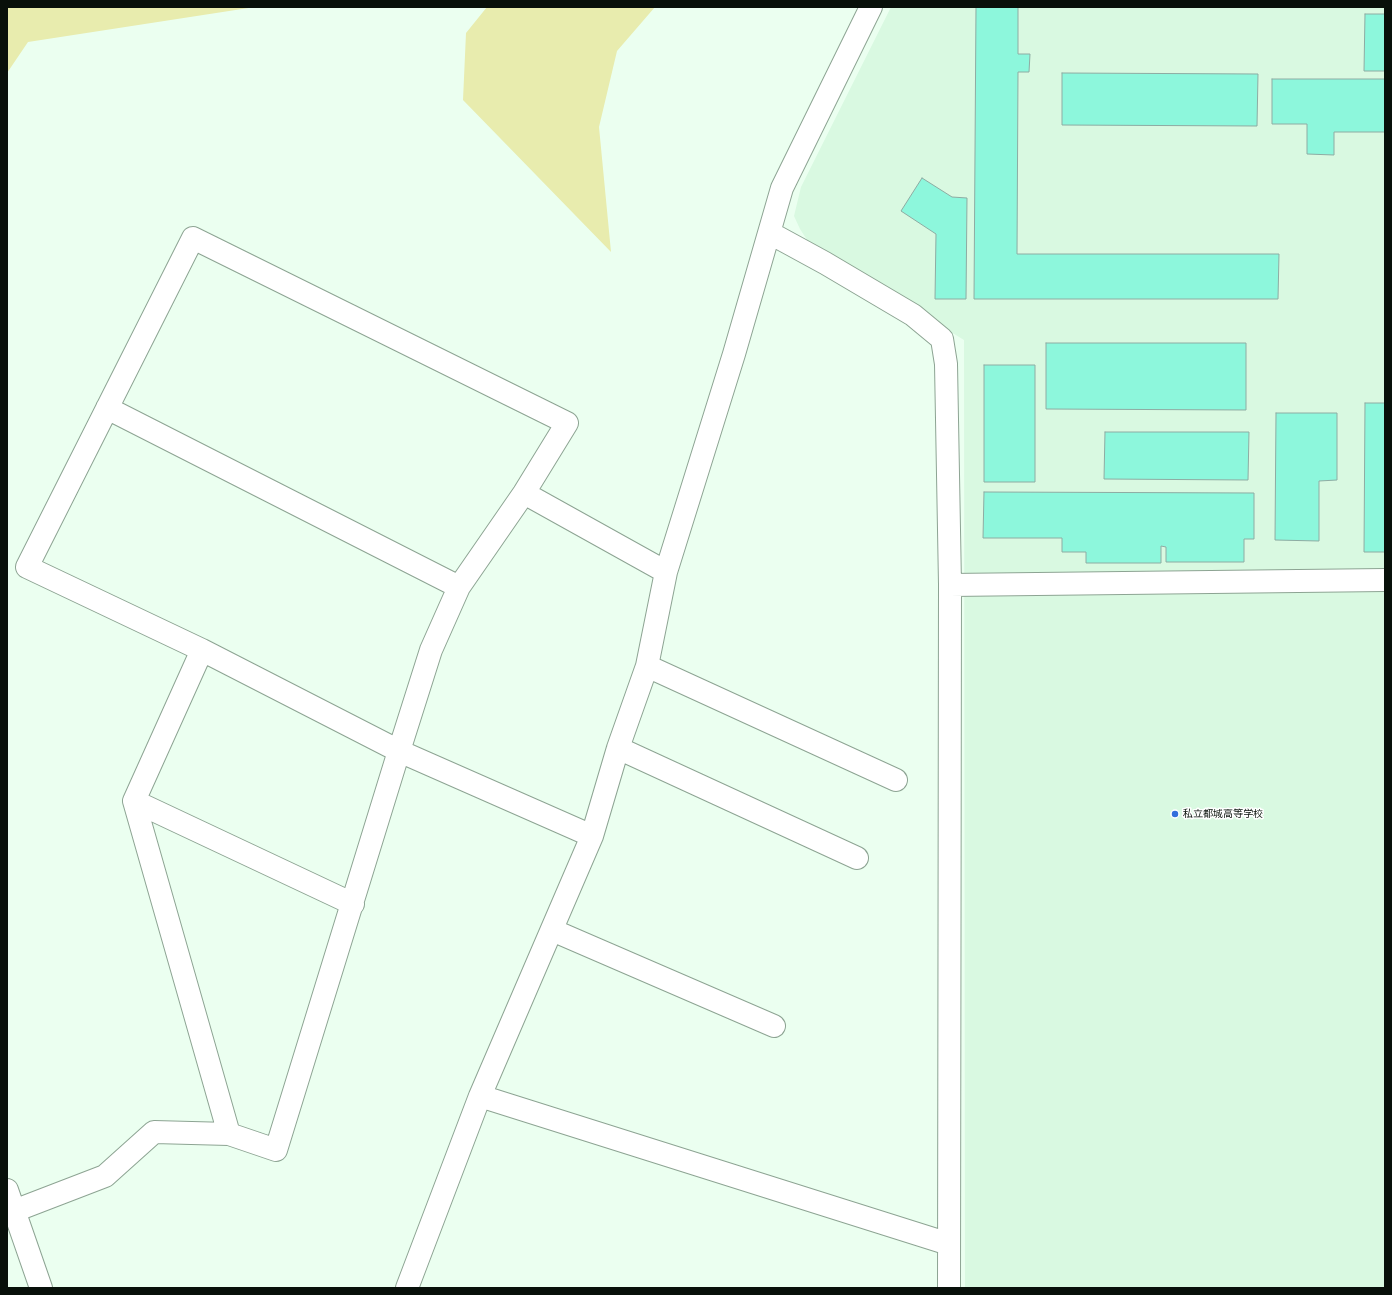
<!DOCTYPE html>
<html>
<head>
<meta charset="utf-8">
<style>
	body { margin:0 }
	#map { position:relative; width:1392px; height:1295px; overflow:hidden; background:#ebfff0; font-family:Poppins,sans-serif }
	canvas { display:block }
	.frame { position:absolute; inset:0; border:8px solid #08100a; pointer-events:none }
</style>
</head>
<body>
<div id="map">
<canvas width="1392" height="1295"></canvas>
<div class="frame"></div>
</div>
<script>
const ctx = document.querySelector('canvas').getContext('2d');
ctx.lineJoin = 'round';
function fill(path, color) {
  ctx.fillStyle = color;
  ctx.fill(path, 'evenodd');
}
function toPath(rows) {
  const path = new Path2D();
  for (const r of rows) {
    path.moveTo(r[0], r[1]);
    for (let i = 2; i < r.length; i += 2) path.lineTo(r[i], r[i + 1]);
  }
  return path;
}
function strokePath(path, color, width, dash) {
  ctx.strokeStyle = color;
  ctx.lineWidth = width;
  ctx.lineCap = dash ? 'butt' : 'round';
  ctx.setLineDash(dash || []);
  ctx.stroke(path);
}
function drawText(font, color, halo, rows, align = 'center') {
  ctx.font = font + ' Poppins,"Noto Sans JP",sans-serif';
  ctx.lineWidth = 3;
  ctx.setLineDash([]);
  ctx.textBaseline = 'middle';
  ctx.strokeStyle = halo;
  ctx.fillStyle = color;
  for (const [text, x, y, turn = 0] of rows) {
    ctx.save();
    ctx.translate(x, y);
    ctx.rotate((+turn || 0) * Math.PI / 180);
    ctx.textAlign = isNaN(turn) ? turn : align;
    if (halo) ctx.strokeText(text, 0, 0);
    ctx.fillText(text, 0, 0);
    ctx.restore();
  }
}
fill(toPath([
	[891,7,1385,7,1385,1288,965,1288,964,340,811,246,800,229,794,216,801,187]
]), '#d9f9e1');
fill(toPath([
	[7,7,255,7,28,42,7,73],
	[487,7,655,7,617,51,599,127,611,252,463,100,466,33]
]), '#e8ecae');
const building = toPath([
	[976,7,1018,7,1018,54,1030,54,1029,72,1018,72,1017,254,1279,254,1278,299,974,299,976,7],
	[1365,14,1385,14,1385,71,1364,71,1365,14],
	[1062,73,1258,74,1257,126,1062,125,1062,73],
	[1272,79,1385,79,1385,132,1334,132,1334,155,1307,154,1307,124,1272,124,1272,79],
	[922,178,952,197,967,198,966,299,935,299,936,234,901,211,922,178],
	[1046,343,1246,343,1246,410,1046,409,1046,343],
	[984,365,1035,365,1035,482,984,482,984,365],
	[1365,403,1385,403,1385,552,1364,552,1365,403],
	[1276,413,1337,413,1337,480,1319,481,1319,541,1275,540,1276,413],
	[1105,432,1249,432,1248,480,1104,479,1105,432],
	[984,492,1254,493,1254,539,1244,539,1244,562,1166,562,1166,547,1161,546,1161,563,1086,563,1086,552,1062,552,1062,538,983,538,984,492]
]);
fill(building, '#8df7dc');
strokePath(building, '#8eaca3', 1);
const minor = toPath([
	[770,233,825,263,913,315,942,339,946,364,950,585,949,1288],
	[107,408,459,587],
	[524,493,666,572],
	[950,585,1385,580],
	[202,650,134,801,229,1134],
	[647,666,896,780],
	[618,748,857,858],
	[134,801,353,904],
	[552,930,774,1026],
	[480,1096,949,1244],
	[7,1190,41,1288],
	[14,1211,105,1176,154,1132,229,1134,276,1150,399,751,431,650,459,587,524,493,567,423,193,238,27,567,202,650,399,751,592,836],
	[407,1288,480,1096,592,836,618,748,647,666,666,572,734,354,782,188,871,7]
]);
strokePath(minor, '#8da493', 24);
strokePath(minor, '#fff', 22);
for (const [x, y, r, color] of [
	[1175,814,4,"#336edc"]
]) {
  const dot = new Path2D();
  dot.arc(x, y, r, 0, 2 * Math.PI);
  ctx.fillStyle = color;
  ctx.fill(dot);
  strokePath(dot, '#fff', 1.5);
}
drawText('10px', '#08100a', '#fff', [
	["私立都城高等学校",1183,814]
], 'left');
</script>
</body>
</html>
